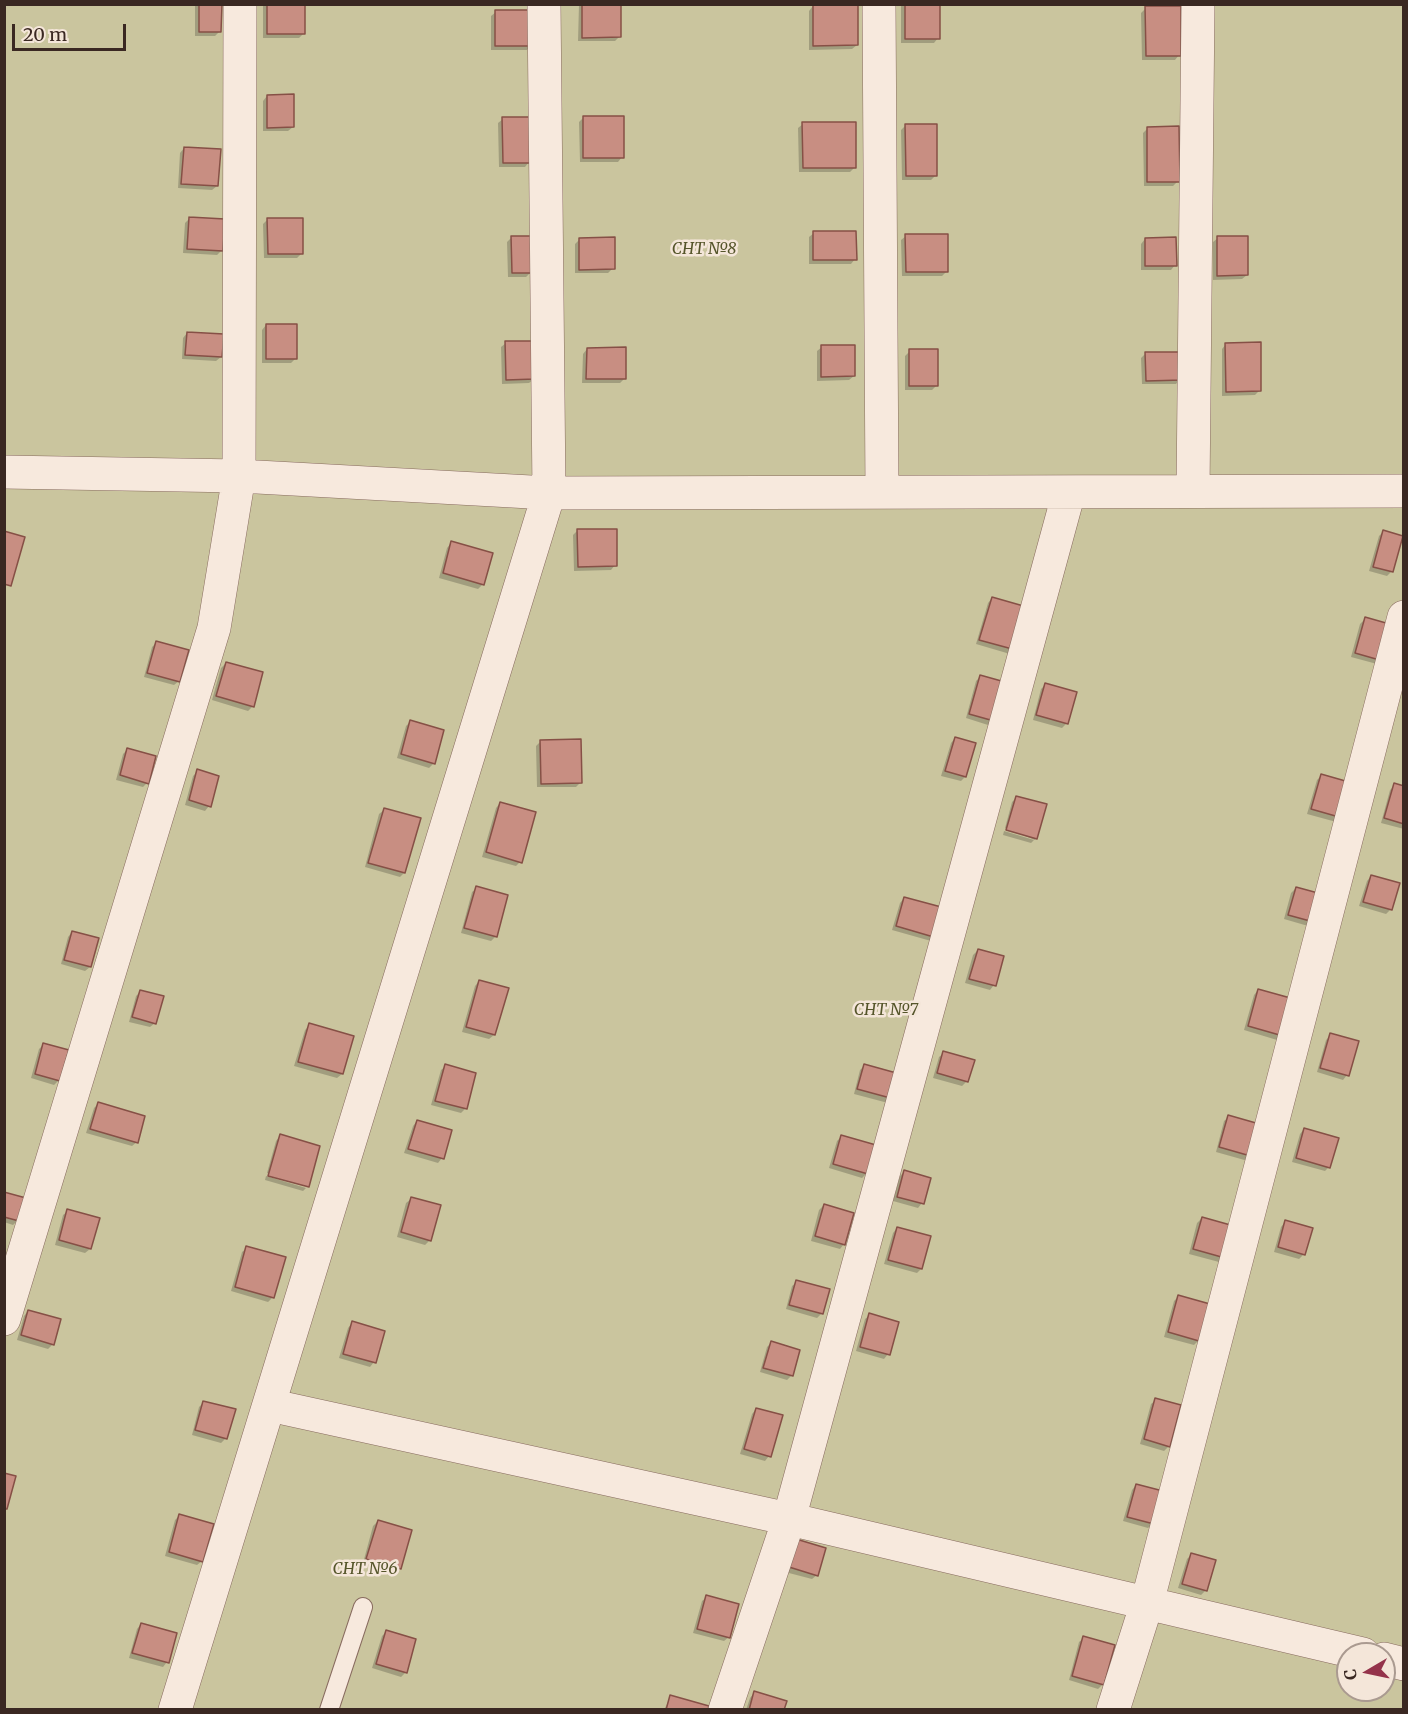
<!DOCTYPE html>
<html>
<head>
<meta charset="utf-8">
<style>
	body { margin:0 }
	#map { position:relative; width:1408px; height:1714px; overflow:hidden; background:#eddaca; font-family:Merriweather,serif }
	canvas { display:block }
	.frame { position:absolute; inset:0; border:6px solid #3a2822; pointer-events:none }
	.north { position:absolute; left:1336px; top:1642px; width:60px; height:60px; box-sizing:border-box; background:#f4e6d9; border:2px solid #aa9a90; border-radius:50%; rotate:261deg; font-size:16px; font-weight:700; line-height:24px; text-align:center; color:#3a2822 }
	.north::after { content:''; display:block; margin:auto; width:21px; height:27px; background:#94334b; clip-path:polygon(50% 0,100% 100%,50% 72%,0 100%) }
	.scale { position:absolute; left:12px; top:24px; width:114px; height:27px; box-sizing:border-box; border:3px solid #3a2822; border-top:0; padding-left:8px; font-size:18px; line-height:21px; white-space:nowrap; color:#3a2822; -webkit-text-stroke:4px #f4e6d9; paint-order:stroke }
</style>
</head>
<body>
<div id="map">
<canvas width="1408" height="1714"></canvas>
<div class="frame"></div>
<div class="north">С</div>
<div class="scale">20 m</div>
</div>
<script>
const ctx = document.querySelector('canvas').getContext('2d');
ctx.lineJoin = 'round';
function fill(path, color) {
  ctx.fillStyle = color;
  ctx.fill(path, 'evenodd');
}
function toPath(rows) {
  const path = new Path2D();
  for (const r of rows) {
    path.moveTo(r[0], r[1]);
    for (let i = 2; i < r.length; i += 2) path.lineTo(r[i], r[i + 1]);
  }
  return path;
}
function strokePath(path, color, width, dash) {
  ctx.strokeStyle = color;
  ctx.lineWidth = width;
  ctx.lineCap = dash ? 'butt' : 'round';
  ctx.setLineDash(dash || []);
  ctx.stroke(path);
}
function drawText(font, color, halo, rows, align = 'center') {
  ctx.font = font + ' Merriweather,serif';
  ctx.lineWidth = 5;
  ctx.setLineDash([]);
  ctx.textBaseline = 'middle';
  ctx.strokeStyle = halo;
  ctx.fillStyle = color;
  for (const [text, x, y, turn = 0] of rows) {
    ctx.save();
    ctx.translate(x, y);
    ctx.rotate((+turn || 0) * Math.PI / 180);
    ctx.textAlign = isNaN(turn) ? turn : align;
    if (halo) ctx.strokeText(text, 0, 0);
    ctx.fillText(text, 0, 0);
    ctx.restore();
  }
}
fill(toPath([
	[5,5,1403,5,1403,1709,5,1710],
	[1348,1654,1384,1654,1384,1690,1348,1690]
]), '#cac59e');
fill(toPath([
	[195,4,220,4,220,31,215,36,195,36],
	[263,4,303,4,304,33,299,38,263,38],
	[579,4,620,4,620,36,615,41,578,41],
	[901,4,938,4,938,38,934,43,901,43],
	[813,6,857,45,852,49,809,50,809,11],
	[1146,8,1179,55,1175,60,1142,60,1141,13],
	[496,12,531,45,527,50,491,50,491,16],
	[267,96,293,127,288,131,263,131,263,101],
	[584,117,622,157,618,162,580,162,579,122],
	[503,119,529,162,525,167,499,167,498,123],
	[803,124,855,167,850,172,799,172,798,128],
	[906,125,936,175,931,180,902,180,901,130],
	[1148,128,1178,181,1173,186,1144,186,1143,133],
	[184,148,217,186,212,190,178,188,180,153],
	[189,219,222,250,217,255,183,253,185,223],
	[268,219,302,253,297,258,264,258,263,224],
	[814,233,855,259,851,264,809,264,809,237],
	[906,236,947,271,942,276,902,276,901,240],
	[512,237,531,272,526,277,508,277,507,242],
	[1218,238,1247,275,1242,279,1213,280,1213,242],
	[580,239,613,268,608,273,575,273,575,244],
	[1145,239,1175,265,1171,270,1141,270,1141,244],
	[266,325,296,358,291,363,262,363,262,330],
	[187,333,221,357,216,361,182,359,183,338],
	[506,343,534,379,529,383,502,384,501,347],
	[1226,344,1259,391,1255,395,1222,396,1222,349],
	[822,347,854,376,849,380,817,381,817,351],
	[587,349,625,378,620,383,582,383,583,354],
	[910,351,937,385,932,390,905,390,905,356],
	[1146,353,1180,379,1176,384,1142,384,1141,358],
	[577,531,615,565,611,570,574,571,573,535],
	[1383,532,1401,537,1391,572,1387,576,1369,571,1379,536],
	[451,543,483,584,478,589,439,578,447,548],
	[992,598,1025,608,1010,654,976,644,988,603],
	[1365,619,1391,626,1377,664,1351,657,1360,624],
	[157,642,179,681,174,685,144,677,152,647],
	[226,663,253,706,248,711,212,700,221,668],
	[980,677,993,720,988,725,966,718,976,681],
	[1046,684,1076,693,1066,724,1062,728,1033,720,1041,689],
	[410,722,434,763,429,768,397,758,406,726],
	[955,738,965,777,961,781,941,776,951,743],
	[541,741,580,783,576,787,537,787,536,746],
	[127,750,147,783,143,787,116,780,123,754],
	[198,771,209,806,205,811,185,805,193,776],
	[1321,776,1340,823,1307,814,1317,780],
	[1395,785,1404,788,1404,829,1381,823,1390,790],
	[1017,797,1045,805,1035,840,1005,828,1012,802],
	[500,803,520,862,516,866,482,857,496,808],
	[384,810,404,873,400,877,365,867,379,814],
	[1004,831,1034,840,1031,843,1003,835],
	[1371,876,1391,909,1386,914,1359,906,1367,881],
	[477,888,496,936,491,941,461,933,472,892],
	[1296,888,1315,928,1284,919,1291,893],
	[904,898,943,909,931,941,892,930,900,903],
	[72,932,90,967,85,971,61,964,68,937],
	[978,950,994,985,990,990,965,983,973,955],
	[479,981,494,1035,489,1039,462,1032,475,986],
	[1258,990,1292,1000,1277,1040,1244,1030,1254,995],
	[141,991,155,1023,150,1027,129,1022,136,996],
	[310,1025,352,1037,342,1074,337,1078,294,1066,305,1030],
	[1331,1035,1347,1075,1343,1080,1317,1072,1326,1040],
	[44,1044,59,1080,54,1085,31,1078,39,1049],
	[944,1053,967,1081,962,1086,933,1078,939,1057],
	[865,1065,899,1075,888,1103,854,1094,860,1070],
	[446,1066,465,1109,461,1113,431,1105,441,1070],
	[98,1104,137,1142,132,1146,86,1133,94,1108],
	[1229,1117,1252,1156,1248,1161,1216,1152,1224,1121],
	[417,1121,442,1158,438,1163,404,1153,413,1126],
	[1304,1129,1329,1167,1325,1171,1292,1162,1300,1134],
	[280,1136,307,1186,307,1187,307,1185,267,1173,276,1141],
	[841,1137,867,1173,862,1178,829,1168,837,1141],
	[905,1171,922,1203,918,1208,893,1201,900,1176],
	[266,1176,306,1188,303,1191,265,1180],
	[4,1194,18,1220,13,1225,4,1222],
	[411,1199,430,1240,425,1245,397,1237,406,1203],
	[824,1205,844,1244,840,1249,811,1241,819,1210],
	[68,1211,90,1249,85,1253,55,1245,63,1215],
	[1202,1218,1232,1227,1219,1262,1189,1254,1197,1223],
	[1285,1222,1304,1254,1299,1259,1274,1252,1281,1227],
	[897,1228,921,1269,917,1273,884,1264,893,1233],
	[247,1248,273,1297,268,1302,231,1291,242,1252],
	[797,1282,822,1313,817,1318,786,1309,792,1286],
	[1178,1297,1198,1341,1194,1345,1164,1337,1174,1301],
	[28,1311,53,1344,48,1349,17,1340,24,1316],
	[870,1315,888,1354,884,1359,856,1351,865,1319],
	[352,1323,374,1362,370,1367,339,1358,348,1328],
	[771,1343,792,1375,787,1380,760,1372,767,1347],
	[1156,1400,1169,1446,1164,1451,1140,1444,1151,1404],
	[204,1402,226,1438,221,1443,192,1435,199,1407],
	[756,1409,769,1456,765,1461,740,1454,752,1414],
	[1136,1485,1153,1524,1148,1528,1123,1521,1132,1490],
	[179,1516,202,1561,197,1565,165,1556,175,1520],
	[378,1521,400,1568,395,1572,363,1563,373,1526],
	[792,1546,817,1575,812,1579,785,1572],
	[1191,1555,1206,1590,1201,1595,1178,1588,1187,1559],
	[707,1597,729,1637,724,1641,693,1633,702,1601],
	[141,1624,167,1662,163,1667,129,1658,137,1629],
	[386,1632,406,1672,401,1677,372,1668,382,1636],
	[1084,1638,1103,1684,1098,1689,1069,1680,1079,1642],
	[754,1693,783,1710,746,1710,750,1698],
	[671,1696,707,1710,664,1710]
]), '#0003');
const building = toPath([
	[199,4,222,4,221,32,199,32,199,4],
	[267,4,305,4,305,34,267,34,267,4],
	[582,4,621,4,621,37,582,38,582,4],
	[858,4,858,45,813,46,813,5,858,4],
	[905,4,940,4,940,39,905,39,905,4],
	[1145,6,1181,6,1181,56,1146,56,1145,6],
	[495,10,533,10,533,46,495,46,495,10],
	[294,94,294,127,267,128,267,95,294,94],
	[583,116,624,116,624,158,583,158,583,116],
	[502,117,531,117,531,163,503,163,502,117],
	[802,122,856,122,856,168,803,168,802,122],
	[905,124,937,124,937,176,906,176,905,124],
	[1179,126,1180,182,1147,182,1147,127,1179,126],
	[184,147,221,149,218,186,181,184,184,147],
	[189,217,225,219,223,251,187,249,189,217],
	[267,218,303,218,303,254,268,254,267,218],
	[813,231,856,231,857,260,813,260,813,231],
	[905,234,948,234,948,272,906,272,905,234],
	[511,236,532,236,532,273,512,273,511,236],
	[1217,236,1248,236,1248,275,1217,276,1217,236],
	[615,237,615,269,579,270,579,238,615,237],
	[1176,237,1177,266,1145,266,1145,238,1176,237],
	[266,324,297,324,297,359,266,359,266,324],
	[187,332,224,334,222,357,185,355,187,332],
	[505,341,535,341,535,379,506,380,505,341],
	[1261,342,1261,391,1226,392,1225,343,1261,342],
	[821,345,855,345,855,376,821,377,821,345],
	[626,347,626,379,586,379,587,348,626,347],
	[909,349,938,349,938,386,909,386,909,349],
	[1145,352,1182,352,1182,380,1146,381,1145,352],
	[577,529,617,529,617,566,578,567,577,529],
	[1383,530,1403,536,1393,572,1373,567,1383,530],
	[4,531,25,537,11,586,4,584,4,531],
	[451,541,493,553,484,585,443,573,451,541],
	[992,597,1027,607,1016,650,979,640,992,597],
	[1365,617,1393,625,1383,661,1355,653,1365,617],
	[156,641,189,650,180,682,147,673,156,641],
	[226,662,263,672,254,707,216,696,226,662],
	[980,675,1005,682,994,721,969,714,980,675],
	[1045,683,1077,692,1068,724,1036,715,1045,683],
	[410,720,444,730,435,764,401,754,410,720],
	[955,737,976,743,966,777,945,771,955,737],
	[581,739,582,783,541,784,540,740,581,739],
	[127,748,156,756,149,784,120,775,127,748],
	[197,769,219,776,211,807,189,800,197,769],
	[1321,774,1356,784,1346,819,1311,809,1321,774],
	[1394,783,1404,786,1404,824,1384,818,1394,783],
	[1016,796,1047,804,1037,839,1006,830,1016,796],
	[500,802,536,812,522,863,486,852,500,802],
	[384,808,421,818,405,873,368,863,384,808],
	[1371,875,1400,883,1392,910,1363,902,1371,875],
	[476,886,508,895,497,937,464,928,476,886],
	[1296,887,1329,896,1321,924,1288,915,1296,887],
	[904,897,945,908,937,938,896,926,904,897],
	[72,931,99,938,91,967,64,960,72,931],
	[978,949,1004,956,996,986,969,979,978,949],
	[479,980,509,988,495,1035,466,1027,479,980],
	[1258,989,1294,999,1283,1036,1248,1026,1258,989],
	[140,990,164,996,156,1024,132,1017,140,990],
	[309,1023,354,1036,343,1074,298,1062,309,1023],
	[1330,1033,1359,1041,1349,1076,1320,1068,1330,1033],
	[43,1043,69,1050,60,1081,35,1074,43,1043],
	[943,1051,975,1060,968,1082,937,1073,943,1051],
	[445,1064,476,1073,467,1109,435,1101,445,1064],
	[864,1064,900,1074,894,1099,857,1089,864,1064],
	[98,1102,145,1116,138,1143,90,1129,98,1102],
	[1228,1115,1263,1125,1254,1157,1219,1147,1228,1115],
	[417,1120,452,1130,444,1159,408,1149,417,1120],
	[1304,1128,1339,1138,1330,1168,1296,1158,1304,1128],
	[280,1134,320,1146,309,1187,268,1176,280,1134],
	[841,1135,876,1145,868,1174,833,1164,841,1135],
	[904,1170,931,1178,924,1204,897,1197,904,1170],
	[4,1192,26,1198,19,1221,4,1217,4,1192],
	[411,1197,441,1205,431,1241,401,1232,411,1197],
	[824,1204,854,1213,845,1245,815,1236,824,1204],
	[67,1209,100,1218,91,1249,59,1240,67,1209],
	[1202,1217,1234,1226,1225,1258,1193,1249,1202,1217],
	[1285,1220,1313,1228,1305,1255,1278,1247,1285,1220],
	[897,1227,931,1236,922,1269,888,1260,897,1227],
	[246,1246,286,1257,274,1298,235,1287,246,1246],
	[796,1280,830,1289,823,1314,789,1305,796,1280],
	[1178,1295,1210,1304,1199,1341,1168,1332,1178,1295],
	[28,1310,61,1319,54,1345,21,1335,28,1310],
	[869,1313,899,1322,890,1355,860,1347,869,1313],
	[352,1321,385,1331,376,1363,343,1354,352,1321],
	[771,1341,800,1350,793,1376,763,1368,771,1341],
	[1155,1398,1181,1405,1170,1447,1144,1439,1155,1398],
	[203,1401,236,1409,227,1439,195,1430,203,1401],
	[756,1408,783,1415,771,1457,744,1449,756,1408],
	[4,1473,16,1476,7,1509,4,1509,4,1473],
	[1136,1484,1163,1491,1154,1524,1127,1517,1136,1484],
	[179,1514,214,1524,203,1562,169,1552,179,1514],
	[378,1520,412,1530,401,1569,366,1559,378,1520],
	[796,1539,826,1548,818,1576,789,1567,796,1539],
	[1191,1553,1216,1560,1207,1591,1182,1584,1191,1553],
	[706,1595,739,1604,730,1638,697,1629,706,1595],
	[141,1623,177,1633,169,1663,132,1653,141,1623],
	[386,1630,416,1639,407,1673,376,1664,386,1630],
	[1083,1636,1115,1645,1104,1685,1072,1676,1083,1636],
	[754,1691,787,1701,784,1710,749,1710,754,1691],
	[670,1695,709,1706,708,1710,666,1710,670,1695]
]);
fill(building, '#c88e82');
strokePath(building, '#865046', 1.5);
const service = toPath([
	[329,1710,363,1607]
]);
const minor = toPath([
	[879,4,882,492],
	[4,472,239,476,549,493,1404,491],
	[1193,491,1198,4],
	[4,1319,214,628,239,476,240,4],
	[269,1405,789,1519,1363,1654],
	[1384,1659,1404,1664],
	[175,1710,549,493,544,4],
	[725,1710,789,1519,1069,492],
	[1113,1710,1147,1603,1404,617]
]);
strokePath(service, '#886b5f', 20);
strokePath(minor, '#886b5f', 34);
strokePath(service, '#f7e9dd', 18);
strokePath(minor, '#f7e9dd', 33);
drawText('italic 16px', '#55552a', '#f4e6d9', [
	["СНТ №8",704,249],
	["СНТ №7",886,1010],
	["СНТ №6",365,1569]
]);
</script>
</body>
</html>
